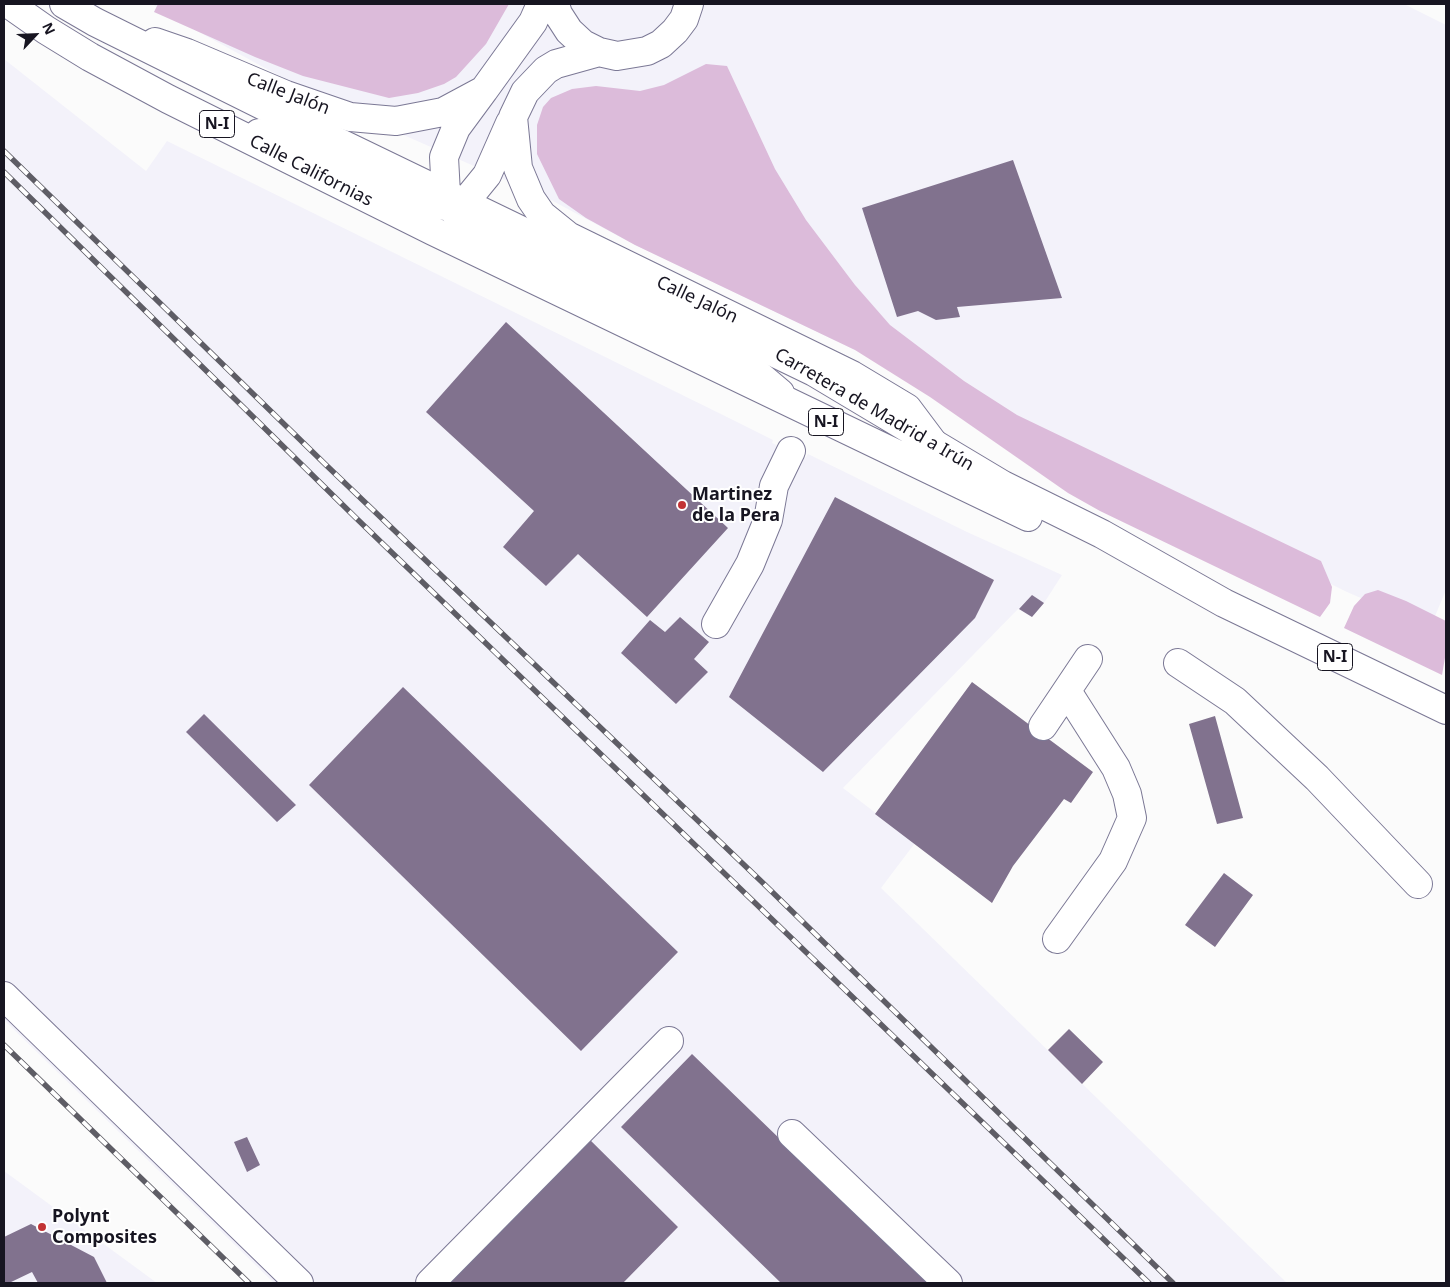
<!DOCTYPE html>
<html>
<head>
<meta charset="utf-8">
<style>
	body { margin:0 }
	#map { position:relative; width:1450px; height:1287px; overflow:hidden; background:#fbfbfb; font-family:"Noto Sans",sans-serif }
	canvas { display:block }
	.frame { position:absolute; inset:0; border:5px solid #171521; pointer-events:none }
	.north { position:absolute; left:10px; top:10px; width:50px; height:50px; -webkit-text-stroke:4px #fff; paint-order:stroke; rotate:65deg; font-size:14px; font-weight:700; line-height:20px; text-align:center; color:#171521 }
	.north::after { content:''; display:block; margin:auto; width:18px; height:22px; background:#171521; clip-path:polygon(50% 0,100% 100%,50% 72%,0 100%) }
</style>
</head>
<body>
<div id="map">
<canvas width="1450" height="1287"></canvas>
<div class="frame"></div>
<div class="north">N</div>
</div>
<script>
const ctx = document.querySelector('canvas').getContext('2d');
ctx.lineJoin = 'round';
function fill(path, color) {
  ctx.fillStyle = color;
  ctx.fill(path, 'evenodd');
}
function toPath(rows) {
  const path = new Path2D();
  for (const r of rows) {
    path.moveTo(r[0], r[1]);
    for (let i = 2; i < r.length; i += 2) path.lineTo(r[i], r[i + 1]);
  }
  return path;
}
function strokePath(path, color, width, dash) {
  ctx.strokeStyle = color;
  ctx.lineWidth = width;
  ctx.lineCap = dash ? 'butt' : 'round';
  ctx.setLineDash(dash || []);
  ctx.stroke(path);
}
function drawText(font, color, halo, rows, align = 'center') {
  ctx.font = font + ' "Noto Sans",sans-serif';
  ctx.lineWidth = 4;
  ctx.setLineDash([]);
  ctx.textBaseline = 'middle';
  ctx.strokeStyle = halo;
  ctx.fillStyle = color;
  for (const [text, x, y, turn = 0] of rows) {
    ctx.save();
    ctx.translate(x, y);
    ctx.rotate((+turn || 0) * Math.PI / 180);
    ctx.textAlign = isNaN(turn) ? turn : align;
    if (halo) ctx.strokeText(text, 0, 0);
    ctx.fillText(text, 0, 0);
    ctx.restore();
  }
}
fill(toPath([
	[152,4,1404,4,1446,25,1446,590,1430,628,1347,592,855,350,635,245,551,200,322,99,186,25],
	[4,59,146,171,167,141,731,419,773,440,772,443,805,458,808,454,967,532,1062,575,1044,603,1032,617,1018,609,843,788,915,843,881,888,1287,1283,274,1283,4,1020],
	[4,1171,157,1283,4,1283]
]), '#f3f2fa');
fill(toPath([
	[158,4,509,4,486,44,456,77,444,84,418,93,389,98,303,76,255,57,154,12],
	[706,64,727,66,775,169,806,220,855,285,890,325,964,381,1017,415,1321,561,1332,587,1330,603,1320,617,1100,511,1068,493,930,397,855,350,635,245,586,218,559,199,537,154,537,125,543,107,551,98,572,89,596,86,640,91,664,85],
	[1378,590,1406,601,1446,621,1446,652,1442,675,1344,628,1354,606,1365,594]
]), '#dcbbda');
fill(toPath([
	[1013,160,1062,298,957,307,960,317,936,320,918,311,897,317,862,208],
	[506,322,728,528,647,617,578,554,546,586,503,547,534,511,426,412],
	[835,497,994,580,975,618,823,772,729,697],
	[1032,595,1044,603,1032,617,1019,609],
	[680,617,709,642,694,659,708,672,676,704,621,653,650,620,665,632],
	[972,682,1093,772,1071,803,1064,799,1013,866,992,903,875,814],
	[403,687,678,952,581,1051,309,785],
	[204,714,296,805,277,822,186,732],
	[1215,716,1243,818,1217,824,1189,724],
	[1224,873,1253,895,1215,947,1185,925],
	[1069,1029,1103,1062,1082,1084,1048,1050],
	[692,1054,929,1283,781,1283,621,1127],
	[584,1134,678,1227,623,1283,453,1283,446,1276],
	[247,1137,260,1165,247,1172,234,1142],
	[31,1224,94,1257,107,1283,38,1283,32,1272,9,1283,4,1283,4,1237]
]), '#81728e');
const minor = toPath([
	[555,4,558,14,569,31,583,44,599,52,617,56,647,51,661,44,675,31,684,19,689,4],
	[155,42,187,53,286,95,350,117,396,121,443,112,484,90,533,22,541,4],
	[599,52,556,64,546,70,525,92,513,117,518,168,531,199,542,215,568,236,852,375,907,408,934,444],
	[484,90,456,128,444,157,446,194,451,207,462,222,484,238,748,366,780,393],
	[259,133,280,140,409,201,451,207,465,202,487,175,510,123],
	[716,624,750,564,768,520,774,486,791,451],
	[1178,663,1235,701,1317,778,1418,884],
	[1043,726,1088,659],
	[1057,939,1113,861,1132,818,1127,794,1116,768,1067,691],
	[4,996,299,1283],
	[792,1134,948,1283],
	[430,1283,669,1041]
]);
const highway = toPath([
	[9,4,46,30,90,57,168,99,433,231,1028,517],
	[64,4,95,22,278,113,814,372,1003,485,1102,534,1224,603,1446,710]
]);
strokePath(minor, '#7b7895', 30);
strokePath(highway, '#7b7895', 30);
strokePath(minor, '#fff', 28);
strokePath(highway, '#fff', 28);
const rail = toPath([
	[4,151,326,465,763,883,1173,1283],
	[4,172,355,517,1149,1283],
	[4,1045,249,1283]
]);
strokePath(rail, '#5e5d65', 5.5);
strokePath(rail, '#fff', 4, [11]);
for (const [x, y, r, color] of [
	[682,505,5,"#c23335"],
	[42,1227,5,"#c23335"]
]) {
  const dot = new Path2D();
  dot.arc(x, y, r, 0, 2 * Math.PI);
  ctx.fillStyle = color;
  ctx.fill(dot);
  strokePath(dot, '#fff', 2);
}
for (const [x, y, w] of [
	[217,124,35],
	[826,422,35],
	[1335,657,35]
]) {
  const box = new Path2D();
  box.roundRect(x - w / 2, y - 13.5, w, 27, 4);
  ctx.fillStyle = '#fff';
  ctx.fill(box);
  strokePath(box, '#171521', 1);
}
drawText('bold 16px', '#171521', null, [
	["N-I",217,124],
	["N-I",826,422],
	["N-I",1335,657]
]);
drawText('18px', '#171521', '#fff', [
	["Calle Jalón",288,94,21],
	["Calle Californias",311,171,27],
	["Calle Jalón",697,300,25],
	["Carretera de Madrid a Irún",874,410,30]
]);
drawText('bold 18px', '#171521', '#fff', [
	["Martinez",692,495],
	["de la Pera",692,516],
	["Polynt",52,1217],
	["Composites",52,1238]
], 'left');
</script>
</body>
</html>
